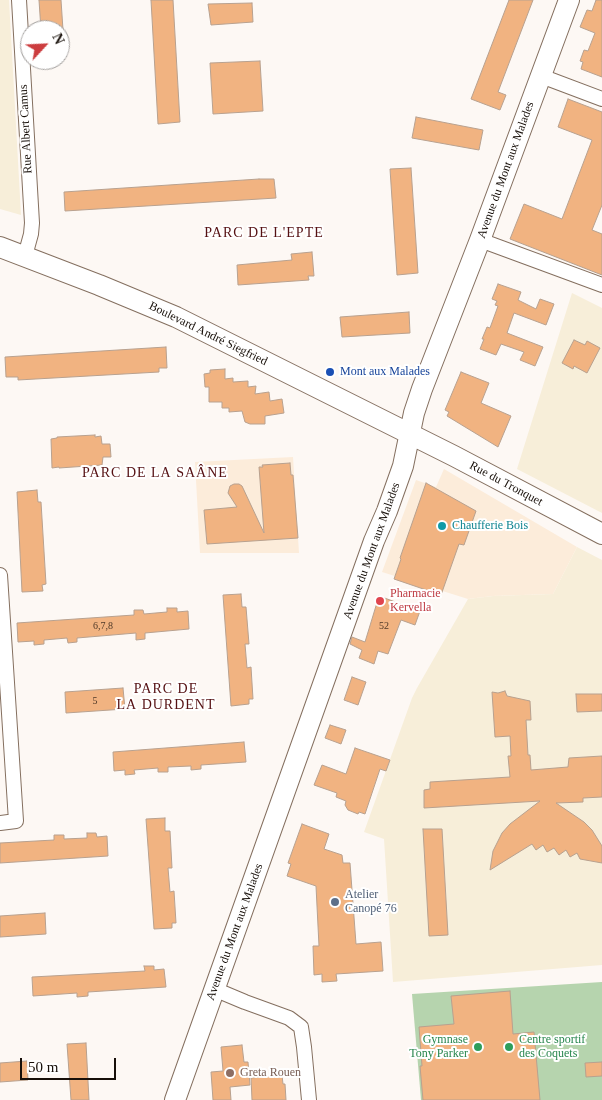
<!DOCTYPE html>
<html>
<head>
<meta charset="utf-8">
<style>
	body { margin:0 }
	#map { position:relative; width:602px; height:1100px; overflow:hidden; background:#fdf8f4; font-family:"Times New Roman",serif }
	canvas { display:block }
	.north { position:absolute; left:20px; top:20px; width:50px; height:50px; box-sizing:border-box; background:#fff; border:1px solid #a29f9d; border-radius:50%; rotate:65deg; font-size:14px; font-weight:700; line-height:20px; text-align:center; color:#170f09 }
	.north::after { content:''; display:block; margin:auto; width:18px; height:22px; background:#cc3d3f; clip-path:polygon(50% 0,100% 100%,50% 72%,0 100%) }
	.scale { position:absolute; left:20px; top:1058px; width:96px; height:22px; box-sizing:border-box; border:2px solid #170f09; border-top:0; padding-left:6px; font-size:15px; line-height:18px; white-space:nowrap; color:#170f09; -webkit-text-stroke:4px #fff; paint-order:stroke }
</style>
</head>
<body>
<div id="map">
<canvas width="602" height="1100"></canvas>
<div class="north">N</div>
<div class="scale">50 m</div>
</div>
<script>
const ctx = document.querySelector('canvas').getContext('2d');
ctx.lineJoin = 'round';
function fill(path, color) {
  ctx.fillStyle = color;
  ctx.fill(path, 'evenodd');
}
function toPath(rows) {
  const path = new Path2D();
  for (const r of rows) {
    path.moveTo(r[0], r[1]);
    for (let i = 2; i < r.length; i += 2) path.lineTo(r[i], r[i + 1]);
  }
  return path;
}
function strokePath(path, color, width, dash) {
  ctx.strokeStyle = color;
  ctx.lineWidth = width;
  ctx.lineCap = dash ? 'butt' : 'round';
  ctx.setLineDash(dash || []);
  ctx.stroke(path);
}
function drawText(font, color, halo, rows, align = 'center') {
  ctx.font = font + ' "Times New Roman",serif';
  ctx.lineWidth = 4;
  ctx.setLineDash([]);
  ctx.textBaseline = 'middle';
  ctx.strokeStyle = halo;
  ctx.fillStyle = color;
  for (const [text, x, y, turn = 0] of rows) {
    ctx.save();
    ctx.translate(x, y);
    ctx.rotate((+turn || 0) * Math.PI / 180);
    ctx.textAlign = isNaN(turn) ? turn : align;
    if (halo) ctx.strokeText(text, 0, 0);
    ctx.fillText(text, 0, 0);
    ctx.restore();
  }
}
fill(toPath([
	[293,457,299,553,200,553,195,462],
	[444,469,577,547,553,594,493,596,468,599,382,572,416,480,436,487]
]), '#fcecda');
fill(toPath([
	[0,0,9,0,21,215,0,209],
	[572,293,602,308,602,513,517,469],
	[577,547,602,560,602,965,393,982,384,839,364,832,412,698,417,688,468,599,493,596,553,594]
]), '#f7eed9');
fill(toPath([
	[602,982,602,1100,421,1100,412,994]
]), '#b6d4ae');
const building = toPath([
	[39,0,61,0,63,30,41,30,39,0],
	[151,0,173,0,180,122,158,124,151,0],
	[509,0,533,0,498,92,506,95,500,110,471,99,509,0],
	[596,0,602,0,602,77,581,69,583,62,580,61,584,50,588,51,595,33,580,27,587,10,592,11,596,0],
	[252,3,253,22,211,25,208,4,252,3],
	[260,61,263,111,213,114,210,63,260,61],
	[568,99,602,112,602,205,592,230,602,234,602,275,510,239,524,204,562,219,592,140,558,127,568,99],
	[416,117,483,130,479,150,412,138,416,117],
	[411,168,418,273,397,275,390,169,411,168],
	[259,179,274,179,276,198,65,211,64,192,259,179],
	[312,252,314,276,308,276,309,280,238,285,237,265,292,260,291,254,312,252],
	[498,284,521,292,518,300,536,309,540,299,554,304,546,325,514,313,507,333,543,347,535,366,520,360,524,352,501,344,496,355,480,349,484,339,482,339,487,327,490,328,498,306,495,305,497,301,492,299,498,284],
	[409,312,410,333,342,337,340,317,409,312],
	[574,340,585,345,587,341,600,348,587,373,574,366,573,369,562,363,574,340],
	[166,347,167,368,159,368,159,372,18,380,18,377,6,377,5,357,166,347],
	[225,369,225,379,233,378,233,382,248,381,248,387,256,386,255,394,269,392,270,401,282,399,284,413,265,416,265,424,250,424,245,422,242,411,229,412,229,408,222,408,222,402,209,402,209,387,205,387,204,374,210,373,210,370,225,369],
	[461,372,489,383,481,403,511,416,498,447,447,416,449,412,445,410,461,372],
	[95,435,95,437,101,436,102,444,110,444,111,457,103,457,102,465,59,468,59,467,52,468,51,439,57,438,57,437,95,435],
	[290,463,291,475,293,475,298,538,207,544,204,510,237,507,228,493,230,486,234,484,239,484,242,486,264,533,259,467,263,467,262,465,290,463],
	[426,483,476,511,464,545,459,544,441,595,394,579,401,559,400,558,426,483],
	[37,490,38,502,41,502,46,584,42,585,43,591,22,592,17,492,37,490],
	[241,594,242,607,246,607,249,644,245,644,247,668,251,667,253,699,249,699,249,704,231,706,223,595,241,594],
	[379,596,420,611,415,625,401,620,388,654,378,651,374,664,359,658,362,650,350,644,352,637,365,642,379,596],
	[167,608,177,608,177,612,188,611,189,629,145,633,145,639,136,640,136,633,77,638,77,642,68,643,67,638,44,640,44,644,34,645,34,641,18,642,17,623,134,615,134,610,143,610,144,614,167,612,167,608],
	[352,677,366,682,358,705,344,700,352,677],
	[123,688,125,709,66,713,65,692,123,688],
	[505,691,507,696,530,701,531,720,526,720,528,755,530,755,531,770,568,767,569,758,602,756,602,797,583,798,583,802,556,803,584,822,592,830,602,846,602,863,580,859,577,853,570,857,566,850,559,855,554,848,547,852,543,845,536,850,532,844,490,870,493,851,502,833,510,824,540,801,424,808,424,790,430,789,430,782,510,777,508,756,511,756,510,736,495,737,492,692,498,693,505,691],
	[576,694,602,694,602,711,577,712,576,694],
	[330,725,346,730,341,744,325,738,330,725],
	[244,742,246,762,201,765,201,769,191,770,191,766,168,767,168,772,158,772,158,768,134,770,135,774,125,775,125,770,114,771,113,752,244,742],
	[355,748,390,760,386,771,380,769,365,814,359,812,358,814,348,810,345,805,346,801,336,797,337,793,314,785,322,765,346,774,355,748],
	[165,818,165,831,170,831,172,868,168,868,170,892,174,891,176,923,172,923,172,928,154,929,146,819,165,818],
	[302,824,329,834,324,849,342,855,343,863,350,863,356,944,381,942,383,971,336,974,337,981,322,982,322,974,314,975,313,946,319,946,316,886,287,876,291,864,288,863,302,824],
	[423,829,442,829,448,935,429,936,423,829],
	[87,833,96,833,97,837,107,836,108,856,0,863,0,843,54,840,54,835,64,835,64,839,87,838,87,833],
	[45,913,46,934,0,937,0,916,45,913],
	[144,966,154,966,154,970,164,969,166,987,88,992,88,996,77,997,77,993,33,996,32,977,145,971,144,966],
	[510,991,513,1034,534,1032,540,1100,423,1100,420,1066,422,1066,419,1027,454,1024,451,996,510,991],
	[86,1043,89,1100,71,1100,67,1044,86,1043],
	[242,1045,244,1062,248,1062,250,1085,230,1087,231,1100,213,1100,211,1072,223,1071,221,1047,242,1045],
	[27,1061,28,1080,0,1082,0,1063,27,1061],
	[602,1062,602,1076,586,1077,585,1063,602,1062],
	[282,1075,283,1084,285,1084,286,1100,252,1100,251,1078,282,1075]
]);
fill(building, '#f1b381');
strokePath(building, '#b8a18f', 1);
const street = toPath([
	[19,0,32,223,31,234,25,256],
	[541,76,602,99],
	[480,240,602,285],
	[0,575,16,821,0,823],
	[214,989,245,1002,289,1018,301,1027,304,1047,309,1100]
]);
const secondary = toPath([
	[0,247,99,285,176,317,454,456,602,534],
	[175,1100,374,541,387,511,403,466,414,413,422,389,480,240,569,0]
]);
strokePath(street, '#846f5f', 16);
strokePath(secondary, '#846f5f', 22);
strokePath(street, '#fff', 14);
strokePath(secondary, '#fff', 20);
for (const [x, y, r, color] of [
	[330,372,5,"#1a4fb4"],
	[442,526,5,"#0f9aa8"],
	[380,601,5,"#e0444e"],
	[335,902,5,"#5c6f8a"],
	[478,1047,5,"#2e9e5b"],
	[509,1047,5,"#2e9e5b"],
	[230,1073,5,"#8d6e63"]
]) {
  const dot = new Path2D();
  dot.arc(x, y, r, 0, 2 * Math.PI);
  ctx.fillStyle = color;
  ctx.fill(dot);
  strokePath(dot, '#fff', 2);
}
drawText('10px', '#4e3827', null, [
	["6,7,8",103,626],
	["52",384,626],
	["5",95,701]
]);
drawText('12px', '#170f09', '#fff', [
	["Rue Albert Camus",26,129,-93],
	["Avenue du Mont aux Malades",506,170,-70],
	["Boulevard André Siegfried",208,334,26],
	["Rue du Tronquet",506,484,28],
	["Avenue du Mont aux Malades",372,551,-70],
	["Avenue du Mont aux Malades",235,932,-70]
]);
drawText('12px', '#164399', '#fff', [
	["Mont aux Malades",340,372]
], 'left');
drawText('12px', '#0d838f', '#fff', [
	["Chaufferie Bois",452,526]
], 'left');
drawText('12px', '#be3a42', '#fff', [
	["Pharmacie",390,594],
	["Kervella",390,608]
], 'left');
drawText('12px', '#4e5e75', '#fff', [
	["Atelier",345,895],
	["Canopé 76",345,909]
], 'left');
drawText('12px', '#27864d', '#fff', [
	["Gymnase",468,1040],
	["Tony Parker",468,1054],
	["Centre sportif",519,1040,"left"],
	["des Coquets",519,1054,"left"]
], 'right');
drawText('12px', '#785e54', '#fff', [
	["Greta Rouen",240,1073]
], 'left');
ctx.letterSpacing = '1px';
drawText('14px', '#551012', '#fff', [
	["PARC DE L'EPTE",264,233],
	["PARC DE LA SAÂNE",155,473],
	["PARC DE",166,689],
	["LA DURDENT",166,705]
]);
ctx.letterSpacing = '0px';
</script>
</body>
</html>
